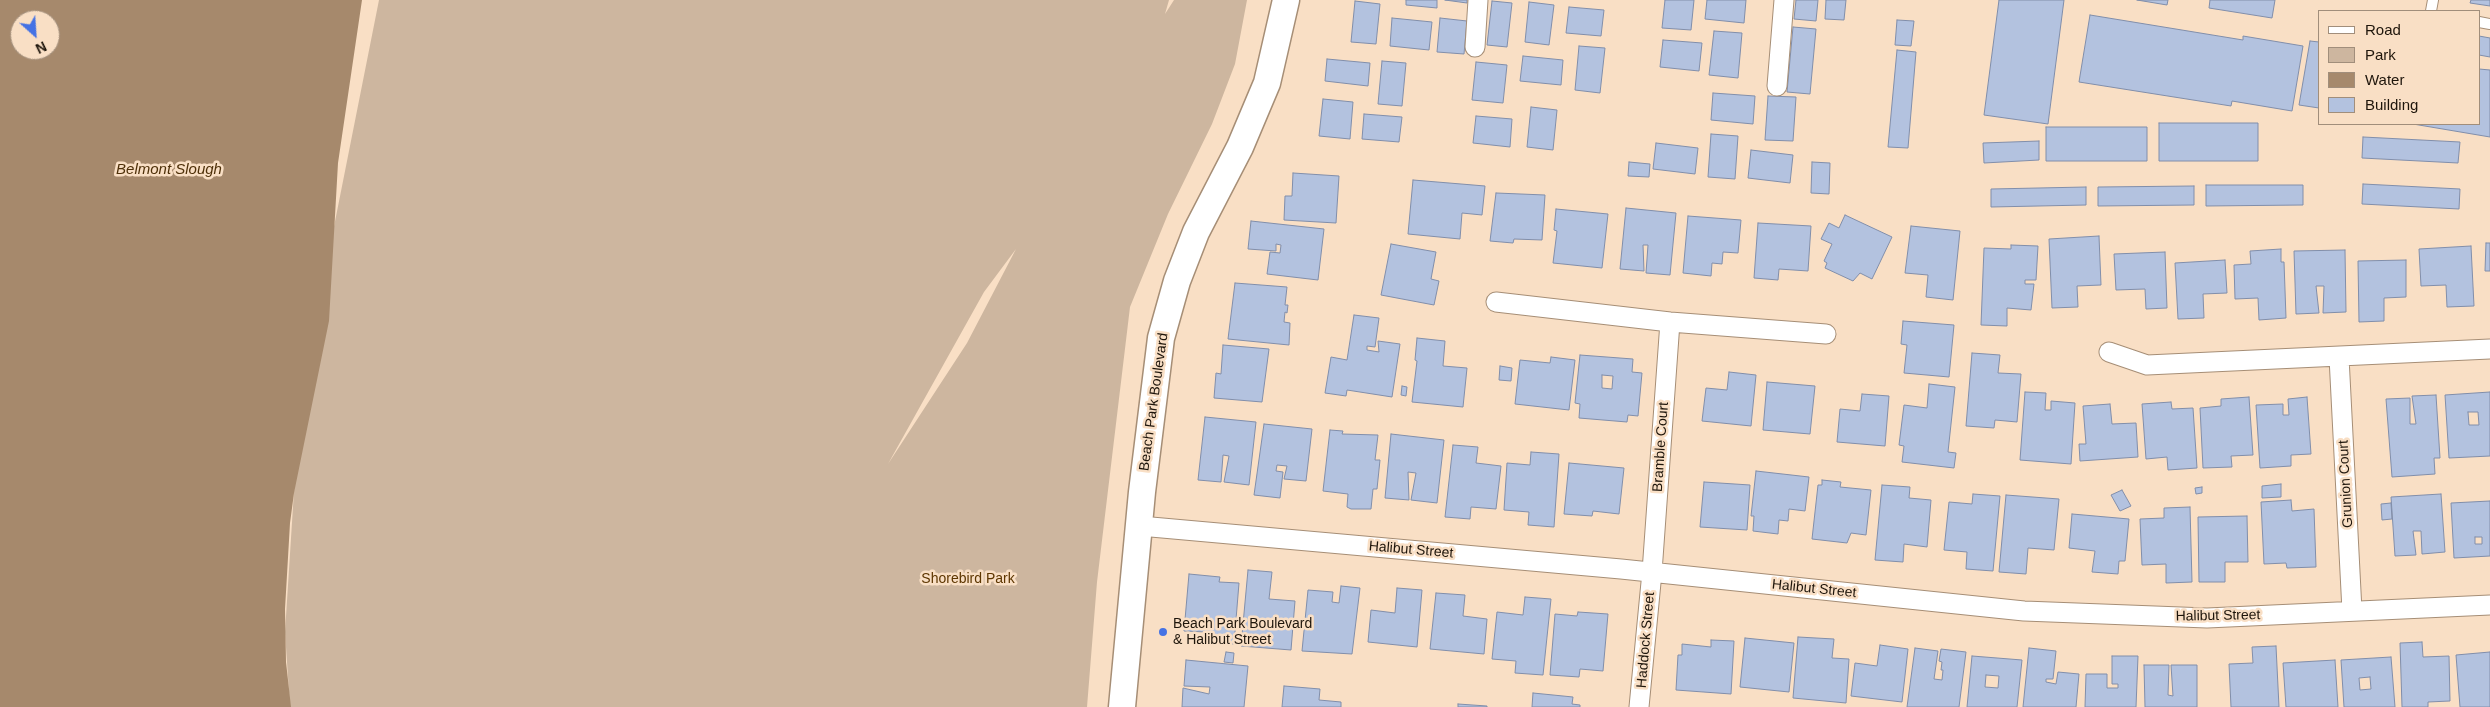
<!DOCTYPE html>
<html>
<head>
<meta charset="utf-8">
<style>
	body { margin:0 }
	#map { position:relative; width:2490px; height:707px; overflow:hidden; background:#f9dfc5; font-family:Helvetica,sans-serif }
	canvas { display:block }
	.legend { position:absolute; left:2318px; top:10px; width:162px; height:115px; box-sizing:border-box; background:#f9dfc5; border:1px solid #a18e7b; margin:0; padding:6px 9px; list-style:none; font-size:15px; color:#1e150b }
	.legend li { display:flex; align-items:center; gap:10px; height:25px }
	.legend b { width:25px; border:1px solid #a18e7b }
	.north { position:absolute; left:10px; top:10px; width:50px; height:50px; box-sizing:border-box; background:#f9dfc5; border:1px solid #a18e7b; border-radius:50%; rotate:154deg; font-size:14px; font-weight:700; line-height:20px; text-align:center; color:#1e150b }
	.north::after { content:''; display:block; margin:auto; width:18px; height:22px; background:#4572e4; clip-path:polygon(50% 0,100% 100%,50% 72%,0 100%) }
</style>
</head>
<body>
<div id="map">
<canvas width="2490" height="707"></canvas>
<ul class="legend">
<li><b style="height:6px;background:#fff"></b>Road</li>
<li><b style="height:14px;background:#cdb69f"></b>Park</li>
<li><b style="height:14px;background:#a6896c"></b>Water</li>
<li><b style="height:14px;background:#b3c2df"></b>Building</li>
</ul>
<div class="north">N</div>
</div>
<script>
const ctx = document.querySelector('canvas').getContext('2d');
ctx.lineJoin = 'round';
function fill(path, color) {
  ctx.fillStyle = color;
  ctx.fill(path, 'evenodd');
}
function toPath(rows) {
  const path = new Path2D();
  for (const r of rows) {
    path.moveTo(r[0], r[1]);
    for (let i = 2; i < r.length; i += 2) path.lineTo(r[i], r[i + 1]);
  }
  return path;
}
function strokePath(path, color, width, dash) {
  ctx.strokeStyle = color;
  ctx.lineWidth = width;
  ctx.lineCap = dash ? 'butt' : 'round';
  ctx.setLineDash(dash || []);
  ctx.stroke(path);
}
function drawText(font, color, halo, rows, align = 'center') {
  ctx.font = font + ' Helvetica,sans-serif';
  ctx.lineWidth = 5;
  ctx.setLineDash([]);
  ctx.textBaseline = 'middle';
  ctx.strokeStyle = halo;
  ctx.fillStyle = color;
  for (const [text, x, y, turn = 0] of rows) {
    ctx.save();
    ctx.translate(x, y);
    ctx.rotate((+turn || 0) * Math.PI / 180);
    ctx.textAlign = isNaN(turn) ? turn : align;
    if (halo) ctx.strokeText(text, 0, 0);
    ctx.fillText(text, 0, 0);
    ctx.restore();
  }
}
fill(toPath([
	[379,0,1169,0,1165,14,1174,0,1247,0,1235,64,1212,124,1168,214,1130,307,1097,582,1087,707,290,707,285,632,294,491,316,317],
	[1016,249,967,343,888,464,984,292]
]), '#cdb69f');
fill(toPath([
	[0,0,362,0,338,163,329,321,294,493,290,523,285,609,286,662,291,707,0,707],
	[20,20,50,20,50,50,20,50]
]), '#a6896c');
const building = toPath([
	[1406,0,1437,0,1437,8,1406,5,1406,0],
	[1445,0,1467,0,1467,3,1445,0],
	[1665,0,1694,0,1691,30,1662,28,1665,0],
	[1707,0,1746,0,1744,23,1705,19,1707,0],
	[1796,0,1818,0,1816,21,1794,19,1796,0],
	[1826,0,1846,0,1844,20,1825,19,1826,0],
	[1999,0,2064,0,2048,124,1984,115,1999,0],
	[2137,0,2168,0,2167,5,2137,0],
	[2210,0,2275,0,2272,18,2209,8,2210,0],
	[2471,0,2490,0,2490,6,2470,3,2471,0],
	[1355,1,1380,4,1376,44,1351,42,1355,1],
	[1492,1,1512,3,1507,47,1487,45,1492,1],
	[1529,2,1554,5,1549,45,1525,42,1529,2],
	[1569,7,1604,10,1601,36,1566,33,1569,7],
	[2090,15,2243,40,2243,36,2303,46,2292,111,2232,101,2231,106,2079,82,2090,15],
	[1392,18,1432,22,1429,50,1390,46,1392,18],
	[1440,18,1467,21,1464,54,1437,52,1440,18],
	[1897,20,1914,21,1911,46,1895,45,1897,20],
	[1793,27,1816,29,1810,94,1787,92,1793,27],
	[1714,31,1742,33,1738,78,1709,75,1714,31],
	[2479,36,2490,38,2490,57,2479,55,2479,36],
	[1663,40,1702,43,1699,71,1660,67,1663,40],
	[2310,41,2319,42,2319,108,2299,105,2310,41],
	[1579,46,1605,48,1600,93,1575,90,1579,46],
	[1897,50,1916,52,1908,148,1888,147,1897,50],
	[1523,56,1563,60,1561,85,1520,81,1523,56],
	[1327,59,1370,63,1368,86,1325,81,1327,59],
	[1382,61,1406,63,1402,106,1378,104,1382,61],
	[1476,62,1507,65,1503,103,1472,100,1476,62],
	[2479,69,2490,70,2490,137,2413,124,2479,124,2479,69],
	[1713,93,1755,96,1753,124,1711,120,1713,93],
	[1768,96,1796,97,1793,141,1765,140,1768,96],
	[1323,99,1353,102,1350,139,1319,136,1323,99],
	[1531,107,1557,110,1553,150,1527,147,1531,107],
	[1364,114,1402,117,1399,142,1362,139,1364,114],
	[1476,116,1512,119,1510,147,1473,143,1476,116],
	[2159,123,2258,123,2258,161,2159,161,2159,123],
	[2046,127,2147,127,2147,161,2046,161,2046,127],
	[1711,134,1738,136,1735,179,1708,177,1711,134],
	[2363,137,2460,142,2458,163,2362,158,2363,137],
	[2039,141,2039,160,1984,163,1983,143,2039,141],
	[1656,143,1698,148,1695,174,1653,169,1656,143],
	[1751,150,1793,155,1790,183,1748,178,1751,150],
	[1629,162,1650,164,1649,177,1628,176,1629,162],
	[1812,162,1830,163,1829,194,1811,193,1812,162],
	[1293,173,1339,176,1336,223,1284,220,1285,196,1292,196,1293,173],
	[1413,180,1485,186,1482,215,1462,213,1460,239,1408,234,1413,180],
	[2363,184,2460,189,2459,209,2362,204,2363,184],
	[2206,185,2303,185,2303,205,2206,206,2206,185],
	[2194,186,2194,205,2098,206,2098,187,2194,186],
	[2086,187,2086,205,1991,207,1991,189,2086,187],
	[1496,193,1545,195,1542,240,1514,239,1513,243,1490,241,1496,193],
	[1626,208,1676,213,1670,275,1646,273,1648,245,1643,245,1644,271,1620,269,1626,208],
	[1556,209,1608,214,1602,268,1553,263,1557,231,1554,230,1556,209],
	[1845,215,1892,237,1872,279,1860,273,1853,281,1825,268,1827,263,1824,261,1832,244,1821,239,1829,223,1839,228,1845,215],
	[1688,216,1741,220,1738,253,1723,252,1722,264,1712,263,1711,276,1683,273,1688,216],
	[1251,221,1324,229,1318,280,1267,274,1270,252,1280,253,1281,245,1276,244,1276,251,1248,249,1251,221],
	[1758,223,1811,226,1808,271,1779,269,1778,280,1754,278,1758,223],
	[1911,226,1960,231,1953,300,1926,297,1928,275,1905,273,1911,226],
	[2099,236,2101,285,2077,286,2078,307,2052,308,2049,239,2099,236],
	[2486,243,2490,243,2490,271,2485,271,2486,243],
	[1391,244,1436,252,1431,279,1439,281,1434,305,1381,295,1391,244],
	[2011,245,2038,246,2036,280,2025,280,2025,284,2034,284,2031,310,2007,308,2007,326,1981,325,1984,248,2011,249,2011,245],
	[2471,246,2474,306,2447,307,2446,285,2421,286,2419,249,2471,246],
	[2281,249,2281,262,2284,262,2286,318,2259,320,2258,298,2235,299,2234,265,2251,264,2250,251,2281,249],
	[2345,250,2346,312,2323,313,2324,286,2316,286,2319,313,2296,314,2294,251,2345,250],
	[2165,252,2167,308,2146,309,2145,289,2116,290,2114,254,2165,252],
	[2225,260,2227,293,2203,294,2204,318,2178,319,2175,263,2225,260],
	[2406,260,2406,297,2384,298,2384,321,2359,322,2358,261,2406,260],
	[1235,283,1287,287,1285,305,1288,305,1287,313,1285,312,1284,322,1290,323,1289,345,1228,339,1235,283],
	[1354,315,1379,318,1375,347,1367,346,1367,350,1379,352,1378,341,1400,344,1392,397,1347,390,1346,396,1325,393,1331,357,1347,360,1354,315],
	[1903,321,1954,325,1949,377,1904,373,1907,345,1901,344,1903,321],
	[1417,338,1445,341,1443,366,1467,368,1463,407,1412,402,1417,361,1415,360,1417,338],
	[1223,345,1269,349,1262,402,1214,398,1216,373,1221,374,1223,345],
	[1972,353,2000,355,1998,373,2021,374,2017,422,1995,420,1994,428,1966,426,1972,353],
	[1580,355,1633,359,1632,372,1642,373,1638,416,1628,415,1627,422,1579,418,1580,404,1575,403,1580,355],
	[1602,375,1613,376,1612,389,1602,388,1602,375],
	[1551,357,1575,360,1569,410,1515,404,1520,360,1550,363,1551,357],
	[1500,366,1512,368,1511,381,1499,380,1500,366],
	[1729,372,1756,375,1751,426,1702,421,1706,388,1727,390,1729,372],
	[1767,382,1815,386,1810,434,1763,430,1767,382],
	[1929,384,1955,387,1948,452,1956,453,1954,468,1902,462,1904,446,1899,445,1904,405,1927,408,1929,384],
	[1402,386,1407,387,1406,396,1401,395,1402,386],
	[2025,392,2046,393,2045,410,2051,410,2051,401,2075,403,2071,464,2020,460,2025,392],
	[2490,392,2490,456,2449,458,2445,395,2490,392],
	[2468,412,2478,412,2479,425,2469,425,2468,412],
	[1862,394,1889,396,1885,446,1837,442,1840,409,1860,411,1862,394],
	[2436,395,2440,458,2434,458,2435,474,2392,477,2386,399,2410,398,2410,424,2416,424,2412,396,2436,395],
	[2249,397,2253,455,2231,456,2232,467,2203,468,2200,408,2221,406,2221,399,2249,397],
	[2307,397,2311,454,2291,455,2291,466,2260,468,2256,405,2283,404,2283,415,2289,415,2288,399,2307,397],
	[2171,402,2172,409,2193,408,2197,468,2168,470,2167,457,2146,459,2142,404,2171,402],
	[2110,404,2112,424,2136,423,2138,457,2080,461,2079,444,2086,444,2083,406,2110,404],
	[1205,417,1256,422,1249,485,1224,482,1229,456,1223,455,1221,482,1198,480,1205,417],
	[1264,424,1312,429,1306,481,1284,479,1287,466,1277,465,1276,471,1283,472,1280,498,1254,495,1264,424],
	[1330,430,1343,431,1342,434,1378,435,1375,460,1380,460,1377,489,1373,489,1371,509,1351,509,1347,507,1348,494,1323,491,1330,430],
	[1391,434,1444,440,1437,503,1411,500,1416,473,1408,472,1409,500,1385,498,1391,434],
	[1453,445,1478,447,1476,463,1501,466,1496,509,1471,507,1470,519,1445,517,1453,445],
	[1531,452,1559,454,1554,527,1528,525,1529,512,1504,510,1507,463,1530,465,1531,452],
	[1569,463,1624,468,1619,514,1593,511,1592,516,1564,514,1569,463],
	[1756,471,1809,477,1805,511,1789,509,1788,521,1779,520,1778,534,1753,531,1754,516,1751,516,1756,471],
	[1822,480,1841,482,1840,487,1871,490,1866,535,1851,533,1847,543,1812,539,1818,485,1822,485,1822,480],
	[1704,482,1750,485,1747,530,1700,527,1704,482],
	[2281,484,2281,497,2262,498,2262,486,2281,484],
	[1882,485,1910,487,1909,498,1931,500,1927,547,1904,544,1903,562,1875,560,1882,485],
	[2202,487,2202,493,2196,494,2195,488,2202,487],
	[2122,490,2131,506,2120,511,2111,495,2122,490],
	[1973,494,2000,496,1993,571,1966,569,1967,552,1944,550,1949,502,1972,504,1973,494],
	[2441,494,2445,552,2422,554,2421,531,2413,531,2416,555,2395,556,2391,497,2441,494],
	[2006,495,2059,499,2054,550,2028,548,2026,574,1999,572,2006,495],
	[2291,500,2292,511,2314,509,2316,567,2287,568,2286,563,2264,564,2261,502,2291,500],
	[2490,501,2490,556,2454,558,2451,503,2490,501],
	[2475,537,2482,537,2482,544,2475,544,2475,537],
	[2391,503,2392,519,2382,520,2381,504,2391,503],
	[2190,507,2192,582,2166,583,2166,564,2142,565,2140,519,2164,518,2164,508,2190,507],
	[2072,514,2129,519,2125,561,2119,561,2118,574,2092,572,2095,551,2069,548,2072,514],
	[2247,516,2248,562,2225,562,2225,582,2199,582,2198,517,2247,516],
	[1248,570,1272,572,1269,599,1295,601,1291,650,1241,646,1248,570],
	[1189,574,1220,577,1219,582,1239,583,1234,644,1205,641,1206,632,1184,631,1189,574],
	[1341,586,1360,588,1352,654,1302,651,1308,590,1333,592,1332,602,1339,603,1341,586],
	[1397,588,1422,590,1417,647,1368,642,1371,610,1395,613,1397,588],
	[1436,593,1465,595,1463,616,1487,619,1484,654,1430,649,1436,593],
	[1525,597,1551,599,1543,675,1515,673,1516,661,1492,659,1497,612,1523,615,1525,597],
	[1578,612,1608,614,1603,671,1580,669,1579,677,1550,675,1555,614,1577,616,1578,612],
	[1798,637,1834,639,1832,658,1849,659,1846,703,1793,698,1798,637],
	[1745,638,1794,643,1789,692,1740,687,1745,638],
	[1711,640,1734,641,1731,694,1676,690,1678,655,1682,655,1682,644,1711,647,1711,640],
	[2422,642,2423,657,2449,656,2450,701,2428,702,2428,707,2402,707,2400,643,2422,642],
	[1880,645,1908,649,1902,702,1851,696,1855,663,1877,666,1880,645],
	[2276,646,2279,707,2231,707,2229,664,2253,663,2252,647,2276,646],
	[1915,648,1938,651,1934,679,1942,680,1943,670,1941,670,1942,662,1939,661,1941,649,1966,652,1959,707,1907,707,1915,648],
	[2029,648,2056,651,2053,679,2046,679,2046,682,2056,684,2058,672,2079,674,2076,707,2023,707,2029,648],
	[1226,652,1234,653,1233,663,1224,662,1226,652],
	[2490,652,2490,707,2460,707,2456,655,2490,652],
	[1972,656,2022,660,2017,707,1967,707,1972,656],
	[1986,675,1999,676,1998,688,1985,687,1986,675],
	[2112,656,2138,656,2136,707,2085,707,2086,674,2107,674,2107,688,2118,688,2118,684,2112,684,2112,656],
	[2391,657,2395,707,2344,707,2341,660,2391,657],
	[2370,677,2371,689,2360,690,2359,678,2370,677],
	[1186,660,1248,666,1244,707,1182,707,1183,688,1209,694,1210,687,1184,686,1186,660],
	[2335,660,2338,707,2286,707,2283,663,2335,660],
	[2144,665,2169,665,2168,695,2173,696,2171,665,2197,665,2197,707,2145,707,2144,665],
	[1284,686,1320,689,1319,700,1341,702,1341,707,1282,707,1284,686],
	[1533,693,1573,697,1572,704,1580,705,1580,707,1532,707,1533,693],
	[1458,704,1487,706,1487,707,1458,707,1458,704]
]);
fill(building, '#b3c2df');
strokePath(building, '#818eaa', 1);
const lane = toPath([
	[2431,11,2433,0],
	[2479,22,2490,24]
]);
const street = toPath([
	[1475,47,1478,0],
	[1777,86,1784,0],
	[1496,302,1670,322,1826,334],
	[2109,352,2147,365,2490,349],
	[2339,357,2352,611],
	[1140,526,1621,569,2024,611,2207,618,2490,605],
	[1639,707,1652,572,1670,322]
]);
const secondary = toPath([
	[1122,707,1142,492,1161,338,1177,281,1196,232,1240,147,1267,83,1286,0]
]);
strokePath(lane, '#a68e76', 12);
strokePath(street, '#a68e76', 21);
strokePath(secondary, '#a68e76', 29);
strokePath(lane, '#fff', 10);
strokePath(street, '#fff', 19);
strokePath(secondary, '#fff', 26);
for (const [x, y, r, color] of [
	[1163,632,5,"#4572e4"]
]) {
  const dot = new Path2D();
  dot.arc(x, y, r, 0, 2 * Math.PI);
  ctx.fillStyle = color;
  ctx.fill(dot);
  strokePath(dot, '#f9dfc5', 2);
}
drawText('14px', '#1e150b', '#f9dfc5', [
	["Beach Park Boulevard",1154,402,-82],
	["Bramble Court",1661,447,-86],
	["Grunion Court",2346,484,-93],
	["Halibut Street",1411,550,5],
	["Halibut Street",1814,589,6],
	["Halibut Street",2218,616,-1],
	["Haddock Street",1646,640,-85]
]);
drawText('14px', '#5d3600', '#f9dfc5', [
	["Shorebird Park",968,579]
]);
drawText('14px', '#1e150b', '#f9dfc5', [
	["Beach Park Boulevard",1173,624],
	["& Halibut Street",1173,640]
], 'left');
drawText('italic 15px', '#4e3009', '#f9dfc5', [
	["Belmont Slough",169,170]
]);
</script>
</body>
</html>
